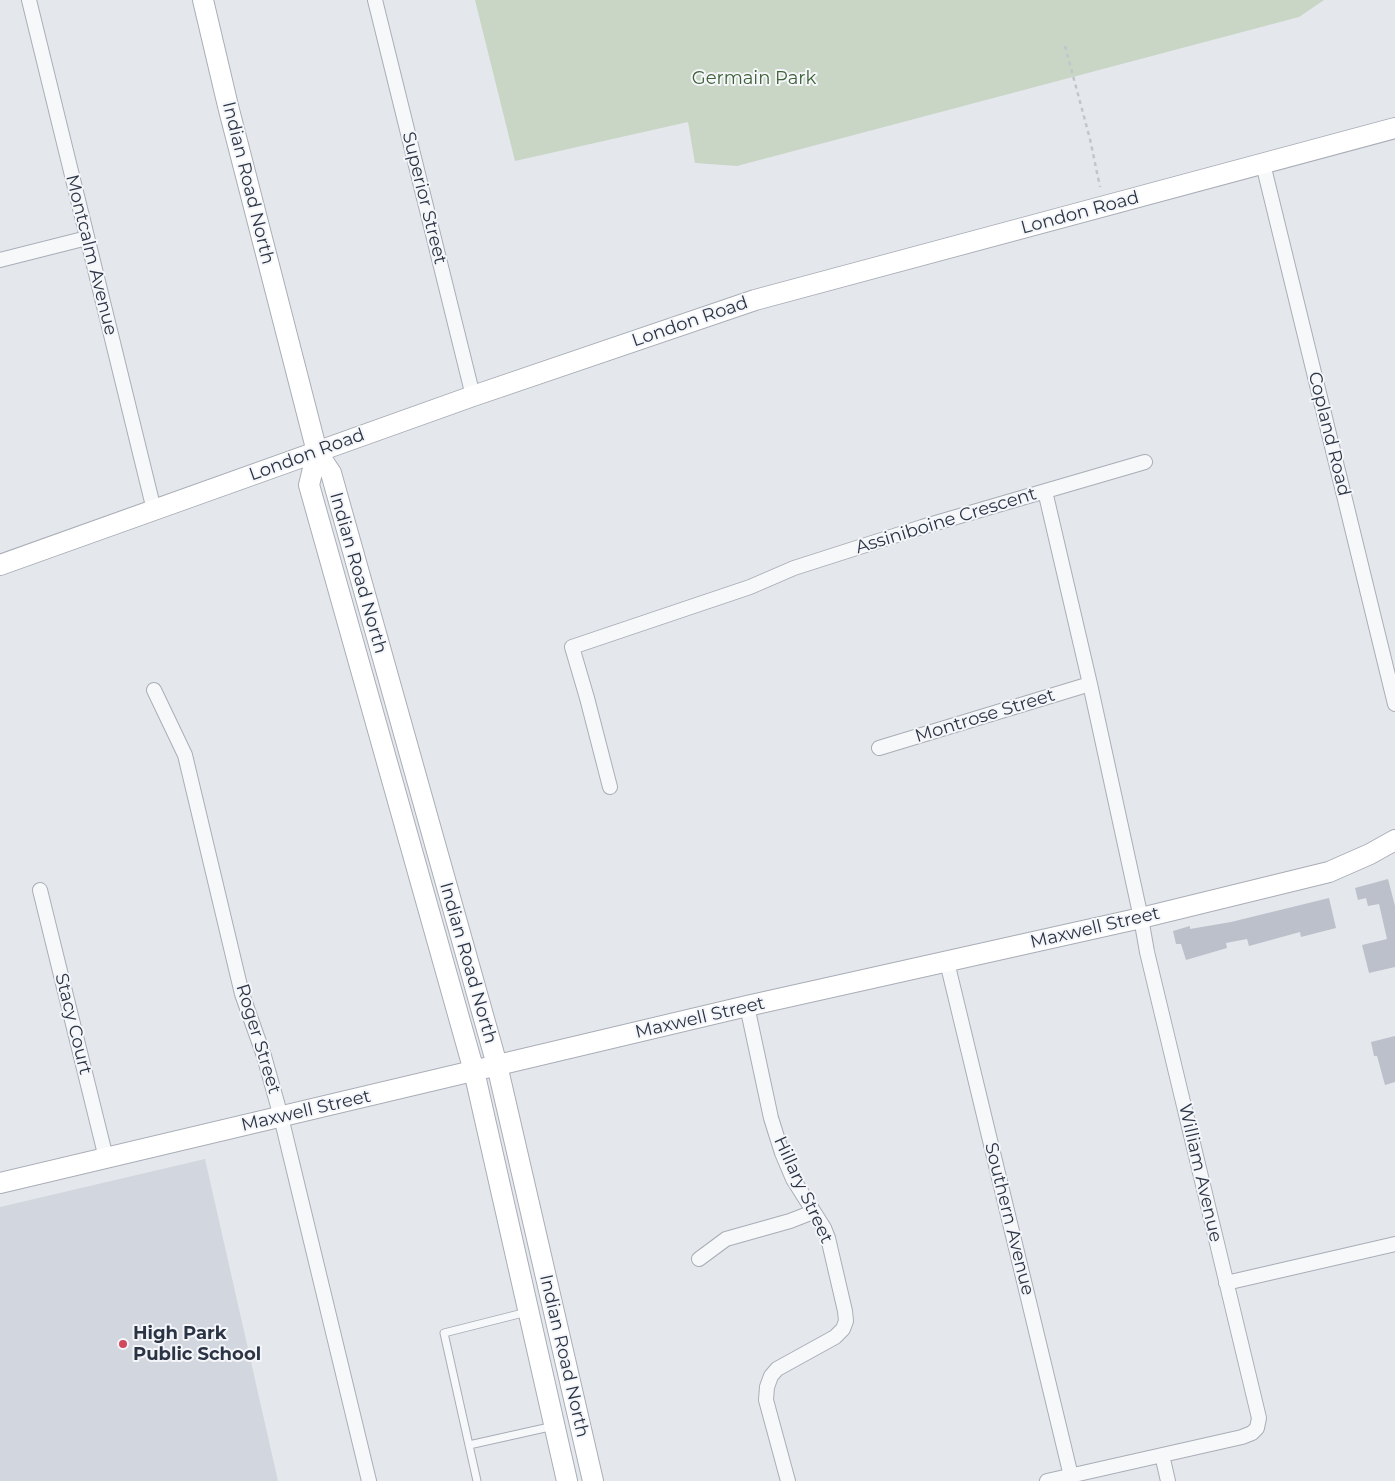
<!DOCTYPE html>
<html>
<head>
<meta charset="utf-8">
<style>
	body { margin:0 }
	canvas { display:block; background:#e4e7ec }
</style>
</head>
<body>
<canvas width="1395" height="1481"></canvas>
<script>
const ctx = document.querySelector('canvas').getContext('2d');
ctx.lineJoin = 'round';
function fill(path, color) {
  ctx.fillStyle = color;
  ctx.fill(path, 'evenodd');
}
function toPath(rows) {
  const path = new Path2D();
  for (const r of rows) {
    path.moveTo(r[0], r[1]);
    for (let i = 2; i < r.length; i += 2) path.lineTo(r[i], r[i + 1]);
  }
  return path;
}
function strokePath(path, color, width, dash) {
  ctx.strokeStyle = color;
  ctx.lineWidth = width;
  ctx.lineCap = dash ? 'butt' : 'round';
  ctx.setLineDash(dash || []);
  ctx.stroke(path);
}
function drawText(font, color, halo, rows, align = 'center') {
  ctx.font = font + ' Montserrat,sans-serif';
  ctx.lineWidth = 4;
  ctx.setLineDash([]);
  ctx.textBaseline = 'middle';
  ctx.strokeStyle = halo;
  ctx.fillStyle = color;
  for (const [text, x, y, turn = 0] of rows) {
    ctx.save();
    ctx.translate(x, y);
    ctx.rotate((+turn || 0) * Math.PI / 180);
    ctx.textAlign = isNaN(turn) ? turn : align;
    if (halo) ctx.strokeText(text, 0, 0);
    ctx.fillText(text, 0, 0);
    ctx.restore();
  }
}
fill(toPath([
	[205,1159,278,1481,0,1481,0,1207]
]), '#d2d6de');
fill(toPath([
	[475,0,1324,0,1299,17,737,166,695,163,688,122,515,161]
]), '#c9d6c5');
fill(toPath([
	[1388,879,1395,906,1395,967,1369,973,1362,945,1387,939,1379,904,1368,906,1366,898,1358,900,1355,888],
	[1329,898,1336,928,1301,937,1300,932,1249,946,1247,939,1226,943,1227,948,1186,960,1181,944,1176,944,1173,931,1190,926,1190,929,1231,922],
	[1395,1036,1395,1082,1385,1085,1377,1056,1374,1056,1371,1042]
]), '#bbc0ca');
const lane = toPath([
	[469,1445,554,1426],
	[477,1481,444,1333,527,1312]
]);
const street = toPath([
	[29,0,154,510],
	[375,0,473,396],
	[1263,164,1395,704],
	[0,260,87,238],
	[1045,491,1090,684,1141,918,1147,952,1259,1418,1257,1428,1252,1433,1242,1437,1047,1481],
	[154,690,185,755,242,994,264,1056,281,1117,369,1481],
	[879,748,1090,684],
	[610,787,587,698,572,647,750,587,794,568,922,527,1145,462],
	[40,890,106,1158],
	[947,962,1071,1476],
	[747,1006,771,1118,782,1153,793,1179,824,1228,828,1238,845,1311,846,1321,843,1329,835,1337,777,1369,771,1376,767,1387,766,1400,788,1481],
	[699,1259,726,1239,790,1221,813,1212],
	[1226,1283,1395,1244],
	[1162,1455,1168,1481]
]);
const secondary = toPath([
	[203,0,228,106,317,452,331,473,497,1065,593,1481],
	[317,452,309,485,474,1071,567,1481],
	[0,565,473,396,755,300,1395,128],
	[0,1183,747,1006,1141,918,1329,872,1370,854,1395,840]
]);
strokePath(lane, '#a9aeb7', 9);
strokePath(street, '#a9aeb7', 16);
strokePath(secondary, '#a9aeb7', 22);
strokePath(toPath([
	[1065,46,1090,139,1100,187]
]), '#c2c5cb', 2.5, [4, 4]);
strokePath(lane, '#f7f8fa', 7);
strokePath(street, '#f7f8fa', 14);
strokePath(secondary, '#fff', 20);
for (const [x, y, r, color] of [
	[123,1344,5,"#d1495b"]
]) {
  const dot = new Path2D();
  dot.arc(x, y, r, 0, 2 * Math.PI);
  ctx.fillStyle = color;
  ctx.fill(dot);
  strokePath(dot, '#f4f6f9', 2);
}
drawText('18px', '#3f6138', '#f4f6f9', [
	["Germain Park",754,79]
]);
drawText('18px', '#2b3445', '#f4f6f9', [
	["Indian Road North",248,183,76],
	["Superior Street",424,198,76],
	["London Road",1080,213,-15],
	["Montcalm Avenue",91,255,76],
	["London Road",690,322,-19],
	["Copland Road",1329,434,76],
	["London Road",307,455,-20],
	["Assiniboine Crescent",946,521,-17],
	["Indian Road North",358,573,74],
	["Montrose Street",985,716,-17],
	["Maxwell Street",1095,928,-13],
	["Indian Road North",468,963,74],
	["Maxwell Street",700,1018,-13],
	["Stacy Court",73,1024,76],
	["Roger Street",258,1039,73],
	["Maxwell Street",306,1111,-13],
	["William Avenue",1200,1173,77],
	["Hillary Street",803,1190,65],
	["Southern Avenue",1009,1219,76],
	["Indian Road North",564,1356,77]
]);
drawText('bold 18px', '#2b3445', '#f4f6f9', [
	["High Park",133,1334],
	["Public School",133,1355]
], 'left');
</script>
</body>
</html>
